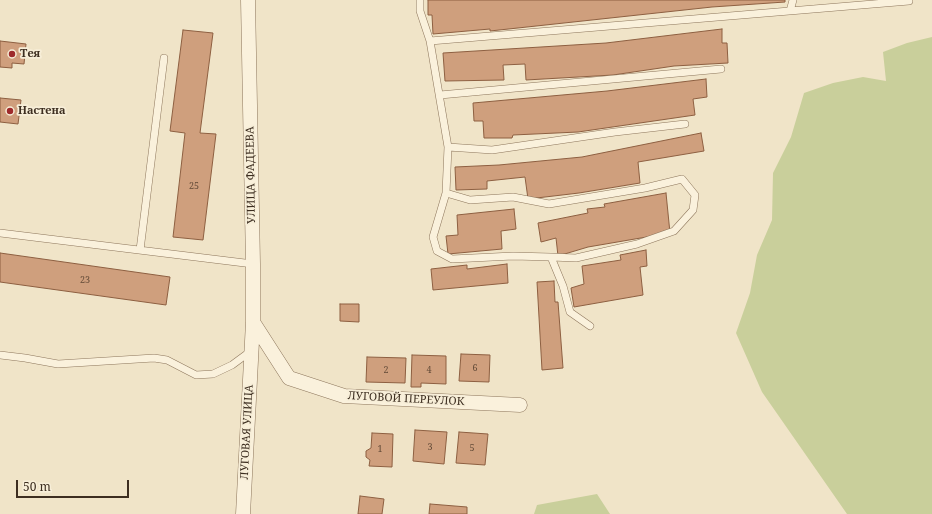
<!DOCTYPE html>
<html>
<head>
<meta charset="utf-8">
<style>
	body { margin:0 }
	#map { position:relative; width:932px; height:514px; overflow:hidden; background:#f0e4c8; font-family:"Noto Serif",serif }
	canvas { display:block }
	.scale { position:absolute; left:16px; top:480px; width:113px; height:18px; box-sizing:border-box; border:2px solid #3d2e20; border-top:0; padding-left:5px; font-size:12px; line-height:14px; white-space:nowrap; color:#3d2e20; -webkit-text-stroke:3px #f7eed8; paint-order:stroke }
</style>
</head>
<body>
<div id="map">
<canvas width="932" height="514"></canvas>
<div class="scale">50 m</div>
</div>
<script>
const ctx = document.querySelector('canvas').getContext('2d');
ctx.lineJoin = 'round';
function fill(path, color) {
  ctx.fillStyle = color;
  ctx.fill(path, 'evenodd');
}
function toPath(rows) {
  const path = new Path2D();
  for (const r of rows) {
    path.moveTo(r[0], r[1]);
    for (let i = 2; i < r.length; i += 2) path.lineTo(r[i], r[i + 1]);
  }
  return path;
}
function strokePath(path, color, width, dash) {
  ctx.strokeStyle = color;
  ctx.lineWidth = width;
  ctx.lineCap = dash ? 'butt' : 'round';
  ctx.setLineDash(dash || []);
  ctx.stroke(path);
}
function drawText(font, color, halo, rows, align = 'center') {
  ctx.font = font + ' "Noto Serif",serif';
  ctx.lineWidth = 3.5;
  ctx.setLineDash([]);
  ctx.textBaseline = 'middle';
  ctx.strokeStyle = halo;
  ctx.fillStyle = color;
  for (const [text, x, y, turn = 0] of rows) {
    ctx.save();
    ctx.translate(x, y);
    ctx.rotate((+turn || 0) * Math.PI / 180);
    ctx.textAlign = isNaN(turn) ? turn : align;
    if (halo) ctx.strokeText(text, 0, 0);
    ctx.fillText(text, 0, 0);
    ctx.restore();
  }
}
fill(toPath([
	[932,37,932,514,847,514,762,392,736,333,750,293,757,255,772,220,773,173,791,137,804,93,833,83,863,77,886,81,883,52,907,43],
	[597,494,610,514,534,514,537,505]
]), '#c9cf9b');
const building = toPath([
	[428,0,785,0,785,2,712,7,490,31,490,29,433,34,432,15,428,15,428,0],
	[722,29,722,43,727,43,728,63,674,66,613,75,526,80,525,64,503,65,504,80,445,81,443,53,606,43,722,29],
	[183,30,213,33,200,133,216,134,203,240,173,237,185,133,170,131,183,30],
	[0,41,26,44,24,64,12,63,12,68,0,67,0,41],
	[706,79,707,97,693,99,695,115,578,132,513,135,512,138,484,138,483,121,474,121,473,103,607,91,706,79],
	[0,98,21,100,18,124,0,122,0,98],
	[701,133,704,151,638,162,640,183,579,193,528,199,525,177,487,181,487,189,456,190,455,167,499,165,582,157,701,133],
	[666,193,670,233,588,247,558,256,556,238,541,242,538,223,588,213,587,209,605,207,604,204,666,193],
	[514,209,516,229,501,231,502,249,448,254,446,236,458,235,457,215,514,209],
	[646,250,647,266,640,267,643,295,574,307,571,288,584,284,582,266,621,260,620,255,646,250],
	[0,253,170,277,166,305,0,282,0,253],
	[507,264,508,283,433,290,431,269,467,265,467,269,507,264],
	[554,281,555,302,558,302,563,368,542,370,537,282,554,281],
	[340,304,359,304,359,322,340,321,340,304],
	[461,354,490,355,489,382,459,381,461,354],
	[412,355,446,356,446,384,421,383,421,387,411,387,412,355],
	[367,357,406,358,405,383,366,382,367,357],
	[415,430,447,432,444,464,413,461,415,430],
	[459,432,488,434,485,465,456,463,459,432],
	[372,433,393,434,392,467,369,466,370,460,366,457,366,451,371,448,372,433],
	[360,496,384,499,382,514,358,514,360,496],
	[430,504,467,507,467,514,429,514,430,504]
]);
fill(building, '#cf9f7d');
strokePath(building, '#8d5f41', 1);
const service = toPath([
	[420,0,420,11,430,41,448,147,446,193,433,237,437,251,452,259,513,256,551,257,563,286,570,312,590,326],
	[790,11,793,0],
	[430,41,909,1],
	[440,95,721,69],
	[448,147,492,150,615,132,685,124],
	[446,193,470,200,513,197,549,204,645,188,682,179,695,195,693,210,674,231,637,244,576,258,551,257],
	[0,233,253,264],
	[140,250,164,58],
	[0,355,25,358,58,364,154,358,167,360,196,375,213,374,232,365,251,351]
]);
const minor = toPath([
	[253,322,289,378,344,396,520,405],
	[243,514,253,322,253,264,248,0]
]);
strokePath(service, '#8d765c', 8);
strokePath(minor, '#8d765c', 15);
strokePath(service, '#faf1dc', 7);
strokePath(minor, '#faf1dc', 14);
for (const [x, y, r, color] of [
	[12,54,4,"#9e2a2b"],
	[10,111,4,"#9e2a2b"]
]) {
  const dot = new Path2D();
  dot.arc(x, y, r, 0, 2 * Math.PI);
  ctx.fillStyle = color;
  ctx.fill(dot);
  strokePath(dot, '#f7eed8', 1.5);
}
drawText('9px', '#624a37', null, [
	["25",194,186],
	["23",85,280],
	["6",475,368],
	["2",386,370],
	["4",429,370],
	["3",430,447],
	["5",472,448],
	["1",380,449]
]);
drawText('bold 11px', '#3d2e20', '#f7eed8', [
	["Тея",20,54],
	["Настена",18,111]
], 'left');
drawText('11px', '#3d2e20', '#f7eed8', [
	["УЛИЦА ФАДЕЕВА",251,175,-91],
	["ЛУГОВОЙ ПЕРЕУЛОК",406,399,3],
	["ЛУГОВАЯ УЛИЦА",247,432,-87]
]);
</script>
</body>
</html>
